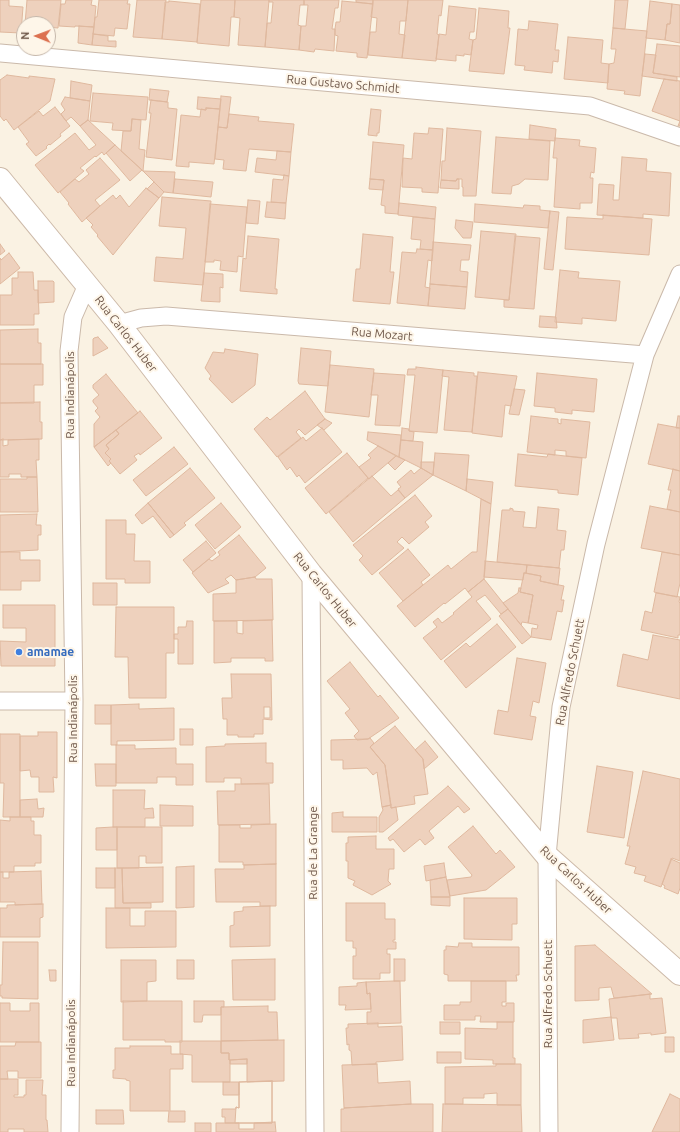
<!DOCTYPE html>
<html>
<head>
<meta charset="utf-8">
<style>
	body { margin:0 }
	#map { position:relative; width:680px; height:1132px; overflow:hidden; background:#faf2e3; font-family:Ubuntu,sans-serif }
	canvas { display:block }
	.north { position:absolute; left:16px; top:16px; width:40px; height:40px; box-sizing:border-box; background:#fef6e9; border:1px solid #c5b7aa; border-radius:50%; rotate:271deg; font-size:11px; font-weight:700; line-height:16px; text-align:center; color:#70594b }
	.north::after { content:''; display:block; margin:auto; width:14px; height:18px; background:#dc7150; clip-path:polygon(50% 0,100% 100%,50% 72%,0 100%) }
</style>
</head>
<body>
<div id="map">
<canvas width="680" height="1132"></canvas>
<div class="north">N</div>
</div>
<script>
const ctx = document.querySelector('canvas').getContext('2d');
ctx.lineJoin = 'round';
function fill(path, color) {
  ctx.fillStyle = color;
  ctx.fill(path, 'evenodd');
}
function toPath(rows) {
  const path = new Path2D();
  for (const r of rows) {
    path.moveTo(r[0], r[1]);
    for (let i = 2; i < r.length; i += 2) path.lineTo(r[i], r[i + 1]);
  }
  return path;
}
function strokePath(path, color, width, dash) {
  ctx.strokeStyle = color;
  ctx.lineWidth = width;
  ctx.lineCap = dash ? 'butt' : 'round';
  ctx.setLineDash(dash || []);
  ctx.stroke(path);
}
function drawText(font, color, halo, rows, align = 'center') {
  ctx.font = font + ' Ubuntu,sans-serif';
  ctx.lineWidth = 4;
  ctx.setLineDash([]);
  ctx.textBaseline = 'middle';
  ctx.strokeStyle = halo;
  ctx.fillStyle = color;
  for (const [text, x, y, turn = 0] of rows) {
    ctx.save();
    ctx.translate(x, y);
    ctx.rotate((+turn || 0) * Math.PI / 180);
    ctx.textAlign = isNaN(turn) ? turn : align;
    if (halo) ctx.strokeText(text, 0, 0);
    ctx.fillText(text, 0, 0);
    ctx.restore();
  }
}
const building = toPath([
	[0,0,9,0,9,6,23,7,21,33,0,32,0,0],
	[27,0,61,0,58,28,48,27,48,24,25,24,27,0],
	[66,0,92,0,91,5,96,6,94,27,75,26,75,27,59,26,61,4,65,4,66,0],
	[99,0,128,0,127,4,130,4,127,29,115,28,114,36,93,34,95,17,97,17,99,0],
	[137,0,166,0,162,39,133,37,137,0],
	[201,0,235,0,234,17,231,17,229,46,197,43,201,0],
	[235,0,269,0,265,47,238,45,240,18,234,17,235,0],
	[269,0,304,0,304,5,300,5,298,25,301,26,299,50,265,47,267,23,271,23,273,2,269,2,269,0],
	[304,0,339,0,338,8,335,8,332,29,335,29,334,51,315,49,314,52,299,50,301,26,306,26,308,5,304,5,304,0],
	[356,0,373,0,373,4,356,2,356,0],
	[373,0,408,0,406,21,400,21,399,34,405,35,402,58,368,55,370,32,376,32,377,18,371,17,373,0],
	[408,0,443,0,441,16,439,15,437,34,439,35,436,61,402,58,408,0],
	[615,0,628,0,625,29,613,28,615,0],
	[169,1,200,4,197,42,162,39,165,2,169,2,169,1],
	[342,1,373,4,367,58,357,57,357,53,336,51,338,36,335,35,335,29,336,22,340,22,342,1],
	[650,1,672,4,670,24,667,24,665,40,646,38,650,1],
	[672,4,680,5,680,43,665,40,667,24,670,24,672,4],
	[449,6,476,9,474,32,470,32,469,39,473,40,471,55,464,54,464,56,456,55,456,61,436,59,439,34,446,35,449,6],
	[479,8,509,11,508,28,510,28,504,74,469,71,473,40,476,39,479,8],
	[529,21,558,24,555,50,559,50,558,62,553,61,552,73,524,70,525,66,515,65,518,29,528,30,529,21],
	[79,26,94,27,92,45,78,43,79,26],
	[613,28,647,31,640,96,624,94,625,91,607,89,609,64,614,63,616,49,611,49,613,28],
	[93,34,108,36,108,41,116,41,116,47,92,45,93,34],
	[568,37,603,40,601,63,609,64,608,83,564,79,568,37],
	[657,44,680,46,680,77,653,73,657,44],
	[645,54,656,55,653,73,677,77,677,81,642,76,645,54],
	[7,75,29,78,29,76,55,79,50,101,14,130,6,119,4,121,0,116,0,80,7,75],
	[664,79,680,81,680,126,678,126,680,121,652,111,664,79],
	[71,81,92,85,90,101,70,98,71,81],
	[150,89,169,91,167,102,149,100,150,89],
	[93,93,148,97,146,120,132,119,131,131,112,130,113,123,90,121,93,93],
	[221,96,231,97,227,128,218,127,221,96],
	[65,97,90,101,88,120,80,126,71,117,66,121,61,114,65,110,61,104,65,97],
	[198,97,221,99,220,109,206,108,206,110,197,109,198,97],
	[151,100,168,102,168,108,177,109,172,160,146,157,151,113,149,113,151,100],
	[55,107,70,126,60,134,61,136,50,145,49,144,46,147,47,148,36,156,26,144,29,142,18,127,39,111,43,116,55,107],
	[206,108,220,109,214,164,189,162,189,167,176,166,181,115,200,117,201,109,206,110,206,108],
	[371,109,381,110,379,133,377,133,377,136,368,135,371,109],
	[229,114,259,117,258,121,294,124,291,152,249,149,246,171,223,169,224,160,215,159,218,127,227,128,229,114],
	[132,119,141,120,139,149,145,150,143,171,121,151,123,131,131,131,132,119],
	[88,120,115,145,104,155,102,152,96,157,95,156,80,168,84,171,58,193,35,165,75,133,89,150,96,145,80,126,88,120],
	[530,125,556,129,555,141,529,139,530,125],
	[429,128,443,129,438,193,422,192,422,188,402,187,403,158,412,159,414,133,428,134,429,128],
	[447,128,481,131,476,196,463,196,463,187,462,187,462,179,457,179,456,181,441,180,442,161,445,161,447,128],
	[496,137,550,141,548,180,525,179,519,184,512,186,511,194,492,193,496,137],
	[555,138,580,140,579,146,596,148,594,173,591,172,590,178,593,178,592,203,580,203,580,209,554,207,557,158,553,158,555,138],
	[373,142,404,145,398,214,385,213,385,206,381,205,384,180,370,179,373,142],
	[115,145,142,170,130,181,106,153,115,145],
	[277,151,291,152,289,176,255,172,257,158,276,160,277,151],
	[622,157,647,159,646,171,671,173,669,216,643,214,643,218,597,215,599,184,614,185,613,200,619,200,622,157],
	[100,158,120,180,95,200,100,206,82,222,68,204,69,203,60,192,75,179,79,182,89,174,86,170,100,158],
	[143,171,175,172,173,193,164,192,143,171],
	[284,175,289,176,286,203,271,202,273,179,283,180,284,175],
	[175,179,213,182,211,197,173,193,175,179],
	[370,179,384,180,383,190,369,189,370,179],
	[457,179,459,179,459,189,440,188,441,180,456,181,457,179],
	[154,182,164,192,159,198,147,189,154,182],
	[146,188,159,198,113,255,97,236,98,235,91,227,93,225,86,218,113,195,116,199,120,195,129,207,146,188],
	[162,197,211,201,203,285,154,281,156,257,183,259,186,228,159,226,162,197],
	[248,200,260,201,258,224,246,223,248,200],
	[267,202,286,203,285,219,265,217,267,202],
	[399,203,436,207,435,219,398,215,399,203],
	[210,204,247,207,243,257,238,256,237,272,220,270,221,261,214,260,214,262,205,262,210,204],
	[475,204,523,208,524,205,540,206,540,210,550,211,548,228,474,222,475,204],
	[550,211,559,212,553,270,544,269,550,211],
	[603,215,652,219,649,255,565,249,567,217,603,219,603,215],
	[413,217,435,219,433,250,420,249,421,240,411,239,413,217],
	[456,220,473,222,471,238,463,238,455,228,456,220],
	[481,231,516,234,509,300,475,297,481,231],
	[363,234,393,237,390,272,394,272,390,304,353,301,356,269,360,269,363,234],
	[248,236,279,239,275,289,277,289,277,294,240,291,243,258,246,259,248,236],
	[515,236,540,238,534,309,504,307,504,300,509,300,515,236],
	[433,242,471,245,469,260,461,260,460,271,468,272,467,287,430,284,433,242],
	[0,244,5,251,0,255,0,244],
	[417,249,433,250,432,261,428,260,425,287,430,288,428,306,397,303,402,252,416,253,417,249],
	[9,253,20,268,0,284,0,258,1,260,9,253],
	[560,270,579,272,578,278,620,281,616,321,582,318,582,324,555,322,560,270],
	[18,272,33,272,34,290,38,290,39,314,34,314,34,325,0,325,0,295,12,295,12,278,18,278,18,272],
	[204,273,223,274,223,288,220,287,220,302,201,301,204,273],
	[38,281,53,281,54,282,54,302,38,303,38,281],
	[430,284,467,287,465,309,428,306,430,284],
	[540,316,556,317,557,328,539,327,540,316],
	[38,329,38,343,41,343,41,364,0,364,0,330,38,329],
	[98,337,108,348,93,356,93,339,94,338,98,337],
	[301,348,331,351,328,386,299,384,298,381,301,348],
	[225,349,258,354,255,385,232,403,209,379,211,376,205,368,213,352,224,353,225,349],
	[0,364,43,364,43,385,34,385,34,403,0,403,0,364],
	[330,365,374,369,369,417,325,412,330,365],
	[416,367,443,370,437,433,409,431,415,375,407,375,408,369,416,369,416,367],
	[443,370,474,373,474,376,477,376,472,432,444,430,449,377,442,376,443,370],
	[478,372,517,376,511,406,505,405,502,437,472,433,478,372],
	[374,373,405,375,400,426,375,425,378,395,371,395,374,373],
	[537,373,597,379,594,412,572,410,572,414,555,412,555,408,534,406,537,373],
	[106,374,138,413,94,447,94,424,100,417,95,411,98,408,93,402,93,400,99,395,93,388,93,385,106,374],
	[514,389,525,390,519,415,509,414,514,389],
	[305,391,325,419,305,435,299,429,296,432,301,438,277,457,254,429,267,417,270,420,305,391],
	[40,402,40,422,42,422,42,439,0,440,0,403,40,402],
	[140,411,162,438,140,455,139,453,134,456,137,460,120,474,109,461,111,459,105,453,109,449,106,445,119,434,116,430,140,411],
	[531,416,558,419,558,423,561,424,561,419,590,422,586,458,566,456,566,451,555,450,555,455,527,452,531,416],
	[678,416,680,416,680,428,676,428,678,416],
	[325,419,332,423,324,430,317,425,325,419],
	[658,424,680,428,680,471,648,464,658,424],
	[322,428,342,452,305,483,299,475,297,477,290,467,287,470,278,457,303,437,306,441,322,428],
	[402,428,409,429,409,431,414,432,413,441,401,440,402,428],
	[116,430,119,434,106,445,109,449,105,453,111,459,109,461,111,463,108,466,94,447,116,430],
	[368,432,401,435,399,457,367,440,368,432],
	[3,439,3,446,8,445,8,440,39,439,39,460,36,460,37,477,21,477,21,474,9,474,9,477,0,477,0,440,3,439],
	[401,440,423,442,421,468,399,457,401,440],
	[378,446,396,456,369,479,359,467,371,458,368,455,378,446],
	[174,447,188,464,146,496,133,480,174,447],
	[347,453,368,478,326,514,305,488,347,453],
	[435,453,469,455,466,491,433,475,435,453],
	[518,454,547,457,548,454,582,458,578,495,558,493,558,490,515,486,518,454],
	[396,456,405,460,395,470,388,463,396,456],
	[421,462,434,462,433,475,421,468,421,462],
	[190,468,215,498,184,523,186,525,174,535,148,503,190,468],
	[421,468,433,475,405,498,398,489,401,487,397,482,411,470,414,474,421,468],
	[673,469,680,471,680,512,667,509,671,490,668,490,673,469],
	[372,476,391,496,398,490,405,498,353,542,329,512,372,476],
	[27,477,37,477,38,512,0,512,0,479,27,479,27,477],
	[467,479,493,482,491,504,466,491,467,479],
	[415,495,432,516,425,522,429,527,409,544,402,537,397,542,404,548,372,575,359,560,363,556,353,545,415,495],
	[481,499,491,504,484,579,468,592,465,588,445,604,444,603,415,627,397,606,448,565,451,569,472,552,477,552,481,499],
	[148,503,174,535,170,538,153,516,142,524,135,515,148,503],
	[221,503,241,527,215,549,195,525,221,503],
	[650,506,680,512,680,555,641,548,650,506],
	[538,507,559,509,557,530,566,531,564,550,561,550,559,568,497,562,502,510,510,510,510,508,513,509,513,511,525,512,523,527,536,528,538,507],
	[37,514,36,525,41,525,41,535,38,535,38,550,0,552,0,515,37,514],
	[106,520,126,520,126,534,135,534,134,561,150,561,150,583,125,583,125,579,106,579,106,520],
	[239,535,266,568,255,577,236,580,231,575,225,579,229,583,208,593,192,573,209,559,212,561,220,555,218,552,239,535],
	[206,541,216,553,193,572,183,560,206,541],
	[408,549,430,575,421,582,423,585,403,601,379,573,408,549],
	[0,552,20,552,20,560,40,560,40,581,21,581,21,590,0,590,0,552],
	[662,552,680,555,680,583,677,597,654,592,662,552],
	[485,561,527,565,526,573,524,573,523,580,484,577,485,561],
	[527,565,560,568,558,585,540,581,541,576,526,573,527,565],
	[524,573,541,576,540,581,564,586,561,600,564,600,562,612,557,611,551,640,531,637,532,628,537,629,538,625,528,623,533,595,520,592,524,573],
	[255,577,256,579,272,579,273,620,213,621,213,594,236,593,236,580,255,577],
	[484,579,508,609,501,614,485,595,476,601,491,619,441,660,423,638,437,627,433,622,438,618,442,623,454,614,453,613,472,597,468,592,484,579],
	[93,583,117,583,117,605,93,605,93,583],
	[519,588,521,588,520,592,533,595,528,623,522,622,521,625,503,603,518,593,519,588],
	[656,593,680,597,679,602,680,603,680,635,678,635,678,638,641,630,645,611,652,613,656,593],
	[3,605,55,605,55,666,1,666,0,641,26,642,26,628,3,628,3,605],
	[116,607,174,607,174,653,166,653,166,698,129,698,128,657,115,657,116,607],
	[508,609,531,637,522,644,499,616,508,609],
	[272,620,273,661,265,661,265,658,231,658,231,662,214,663,214,621,237,621,237,633,243,634,243,621,272,620],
	[187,621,193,621,193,664,178,664,178,639,174,639,174,634,178,634,178,627,186,627,187,621],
	[497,624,516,647,466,688,444,661,466,643,470,647,497,624],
	[653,635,680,640,680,699,617,686,623,654,648,660,653,635],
	[517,658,546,663,539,703,533,701,530,716,536,717,532,740,494,734,498,710,508,712,517,658],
	[350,662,378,697,380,695,399,718,368,739,357,740,354,736,359,731,345,713,350,709,327,681,350,662],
	[231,674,271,674,272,720,263,719,263,734,254,734,254,737,238,737,238,735,227,735,227,719,223,719,222,698,232,698,231,674],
	[264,707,270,707,270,718,264,718,264,707],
	[139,704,139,709,174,708,174,740,117,741,117,745,111,745,111,705,139,704],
	[95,705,111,705,111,724,95,724,95,705],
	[395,726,423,759,428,794,414,796,415,804,391,808,385,765,370,747,395,726],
	[180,729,193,729,193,745,180,745,180,729],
	[38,732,57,732,57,778,53,777,54,792,39,792,39,777,31,777,30,770,20,771,20,736,38,736,38,732],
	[0,734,20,734,20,817,3,817,4,783,0,783,0,734],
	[370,738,374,743,370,747,385,765,391,805,382,807,377,772,373,775,367,768,343,769,343,760,331,760,331,740,368,739,370,738],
	[425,741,438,757,424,769,423,759,415,750,425,741],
	[266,743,266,763,273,763,273,783,241,784,241,778,224,778,224,782,206,782,206,747,225,746,225,744,266,743],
	[116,745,135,745,135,749,176,748,176,764,193,764,193,785,176,785,176,777,157,777,157,783,116,783,116,745],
	[95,764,116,764,116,786,96,786,95,764],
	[597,766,633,772,624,838,587,832,597,766],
	[643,771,680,779,680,861,672,858,661,887,644,881,646,876,634,873,636,867,625,864,630,846,627,846,643,771],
	[235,784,269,784,270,824,218,825,217,791,235,791,235,784],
	[448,786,470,809,464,813,458,806,429,831,434,838,425,845,420,839,404,852,393,839,390,841,388,838,448,786],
	[113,790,145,790,144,809,153,808,154,818,145,818,145,827,113,827,113,790],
	[37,799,38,809,44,808,43,817,20,817,20,800,37,799],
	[160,805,193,806,193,826,160,826,160,805],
	[391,805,391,808,396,807,398,820,383,832,379,832,379,817,383,810,382,807,391,805],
	[343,812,343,817,377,817,377,832,332,832,332,813,343,812],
	[10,817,31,817,31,821,34,821,34,835,41,835,41,863,35,863,35,866,14,866,14,872,0,872,0,820,10,821,10,817],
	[276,824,276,864,243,865,243,862,219,862,219,825,240,825,240,828,251,828,251,825,276,824],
	[473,826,496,854,500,850,515,867,486,890,450,896,447,880,471,877,472,875,448,847,473,826],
	[113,827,117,827,117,850,96,850,96,828,113,827],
	[117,827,162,827,162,863,146,863,146,856,139,856,139,868,117,868,117,827],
	[376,836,376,849,394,849,394,869,389,869,388,881,391,884,372,895,353,885,355,881,348,878,348,861,346,861,346,843,348,843,348,837,376,836],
	[671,859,680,863,680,888,678,894,664,888,665,886,662,884,671,859],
	[444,863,446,877,426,881,424,866,444,863],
	[276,864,276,906,260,906,260,902,216,902,215,869,244,869,244,865,276,864],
	[194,866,194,907,176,908,176,867,194,866],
	[163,867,163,902,123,903,122,868,163,867],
	[96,868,115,868,115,888,96,888,96,868],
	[115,868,122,868,123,903,151,903,151,908,115,908,115,868],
	[41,871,42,904,15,905,15,902,0,902,0,872,3,872,3,878,9,878,9,872,41,871],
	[446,877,450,897,431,897,430,880,446,877],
	[431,897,450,897,450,906,431,905,431,897],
	[464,898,517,898,517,924,512,924,512,940,464,939,464,898],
	[346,903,385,903,385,919,395,919,395,940,393,940,393,942,396,942,396,949,387,949,387,954,390,954,390,973,380,973,380,979,353,979,353,956,356,956,356,948,353,948,353,941,346,941,346,903],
	[43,904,43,917,40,918,40,937,0,937,0,908,7,908,7,905,43,904],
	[270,906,270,946,230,947,230,926,234,925,234,912,243,911,243,907,270,906],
	[106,908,130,908,130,926,145,926,145,911,176,911,176,947,106,948,106,908],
	[3,942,38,942,38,999,2,998,2,996,0,996,0,985,2,985,3,942],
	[459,943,472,943,472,947,519,947,519,975,516,975,517,981,448,981,448,975,444,974,444,950,446,950,446,946,458,947,459,943],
	[595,945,652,994,614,998,611,987,599,988,599,1000,575,1001,575,946,595,945],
	[275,959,275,1000,233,1000,232,960,275,959],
	[394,959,405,959,405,981,394,981,394,959],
	[121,960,156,960,156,981,147,982,147,1001,121,1002,121,960],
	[177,960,194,960,194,979,177,979,177,960],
	[49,970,56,970,56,981,50,981,49,970],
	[394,981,400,981,401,1023,367,1024,367,1012,371,1012,370,993,367,994,366,982,394,981],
	[471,981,506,981,506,1002,502,1002,502,1006,506,1006,506,1003,514,1003,514,1022,480,1022,481,1016,475,1016,475,1020,444,1020,444,1005,460,1005,460,1002,471,1002,471,981],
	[366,982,367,994,370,993,371,1009,345,1010,346,1005,339,1005,339,987,357,986,357,983,366,982],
	[650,994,650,999,662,998,666,1033,651,1035,651,1033,638,1034,639,1038,619,1039,617,1018,611,1018,609,999,650,994],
	[123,1001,182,1001,182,1042,165,1042,165,1040,123,1040,123,1001],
	[194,1001,224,1001,224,1007,221,1007,221,1015,203,1015,202,1022,194,1022,194,1001],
	[0,1003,10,1003,10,1011,30,1011,30,1003,39,1003,39,1042,0,1042,0,1003],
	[268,1006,268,1012,277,1012,278,1040,221,1041,221,1007,268,1006],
	[611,1017,614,1040,583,1043,583,1020,611,1017],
	[440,1022,460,1022,460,1034,440,1034,440,1022],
	[497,1022,513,1022,513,1058,515,1058,515,1064,493,1064,493,1060,465,1059,465,1028,497,1029,497,1022],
	[378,1023,378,1027,402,1026,403,1060,376,1062,376,1064,352,1065,351,1051,349,1050,349,1044,347,1045,346,1028,348,1028,348,1024,378,1023],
	[665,1037,674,1037,674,1052,665,1052,665,1037],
	[284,1040,284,1081,247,1082,247,1059,229,1060,229,1053,221,1053,221,1041,284,1040],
	[180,1041,221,1041,221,1053,229,1053,229,1060,230,1060,230,1082,192,1082,192,1055,180,1054,180,1041],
	[16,1042,41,1042,41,1078,18,1078,18,1071,7,1071,8,1079,0,1079,0,1046,15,1046,16,1042],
	[130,1046,171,1046,171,1054,183,1054,183,1069,170,1069,170,1111,185,1111,185,1122,168,1122,169,1111,130,1111,130,1081,126,1080,126,1079,113,1078,113,1070,115,1070,115,1048,130,1048,130,1046],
	[437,1052,461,1052,461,1063,437,1063,437,1052],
	[247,1059,247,1064,230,1064,230,1060,247,1059],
	[377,1064,378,1083,410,1081,411,1104,344,1108,342,1065,377,1064],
	[496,1064,521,1064,521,1105,497,1105,497,1093,484,1094,484,1098,463,1098,463,1104,445,1104,445,1067,496,1066,496,1064],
	[0,1079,18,1079,18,1095,14,1095,14,1097,24,1097,24,1095,26,1095,26,1080,43,1080,42,1095,46,1095,46,1120,47,1120,48,1132,24,1132,24,1129,8,1129,8,1132,0,1132,0,1079],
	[272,1081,272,1123,235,1123,236,1107,239,1108,239,1082,272,1081],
	[272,1081,272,1123,225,1123,225,1117,222,1117,222,1109,236,1109,236,1107,239,1108,239,1082,272,1081],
	[223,1082,239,1082,239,1095,223,1095,223,1082],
	[670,1094,680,1099,680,1132,652,1132,670,1094],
	[411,1104,433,1104,433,1132,341,1132,341,1109,344,1109,344,1108,411,1104],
	[443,1104,521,1105,522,1132,442,1132,443,1104],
	[96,1110,123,1110,124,1124,96,1124,96,1110],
	[275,1122,276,1132,216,1132,216,1123,239,1123,239,1129,254,1129,254,1123,275,1122],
	[195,1123,211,1123,211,1132,195,1132,195,1123]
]);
fill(building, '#eed1bd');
strokePath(building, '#dfb89e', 1);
const street = toPath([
	[0,53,590,106,680,137],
	[119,324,141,318,166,316,645,355],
	[311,574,315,1132],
	[0,701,74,701],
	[70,1132,74,701,69,351,73,317,87,285],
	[549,1132,547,856,561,707,596,544,645,355,680,274]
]);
const secondary = toPath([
	[0,179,119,324,311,574,547,856,680,974]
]);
strokePath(street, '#cab9aa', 19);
strokePath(secondary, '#cdbaa9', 24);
strokePath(street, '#fff', 17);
strokePath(secondary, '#fff', 22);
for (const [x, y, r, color] of [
	[19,652,4,"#3f7fe0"]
]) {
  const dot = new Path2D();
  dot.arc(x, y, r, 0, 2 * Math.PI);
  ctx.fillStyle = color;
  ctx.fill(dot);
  strokePath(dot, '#fef6e9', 1.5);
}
drawText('12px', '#70594b', '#fef6e9', [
	["Rua Gustavo Schmidt",343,84,5],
	["Rua Carlos Huber",126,334,52],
	["Rua Mozart",382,334,5],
	["Rua Indianápolis",70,395,-90],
	["Rua Carlos Huber",325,590,51],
	["Rua Alfredo Schuett",570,672,-79],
	["Rua Indianápolis",73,719,-90],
	["Rua de La Grange",313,853,-90],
	["Rua Carlos Huber",576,880,43],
	["Rua Alfredo Schuett",548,994,-90],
	["Rua Indianápolis",71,1043,-90]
]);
drawText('bold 12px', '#366cbe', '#fef6e9', [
	["amamae",27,652]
], 'left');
</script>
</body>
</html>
